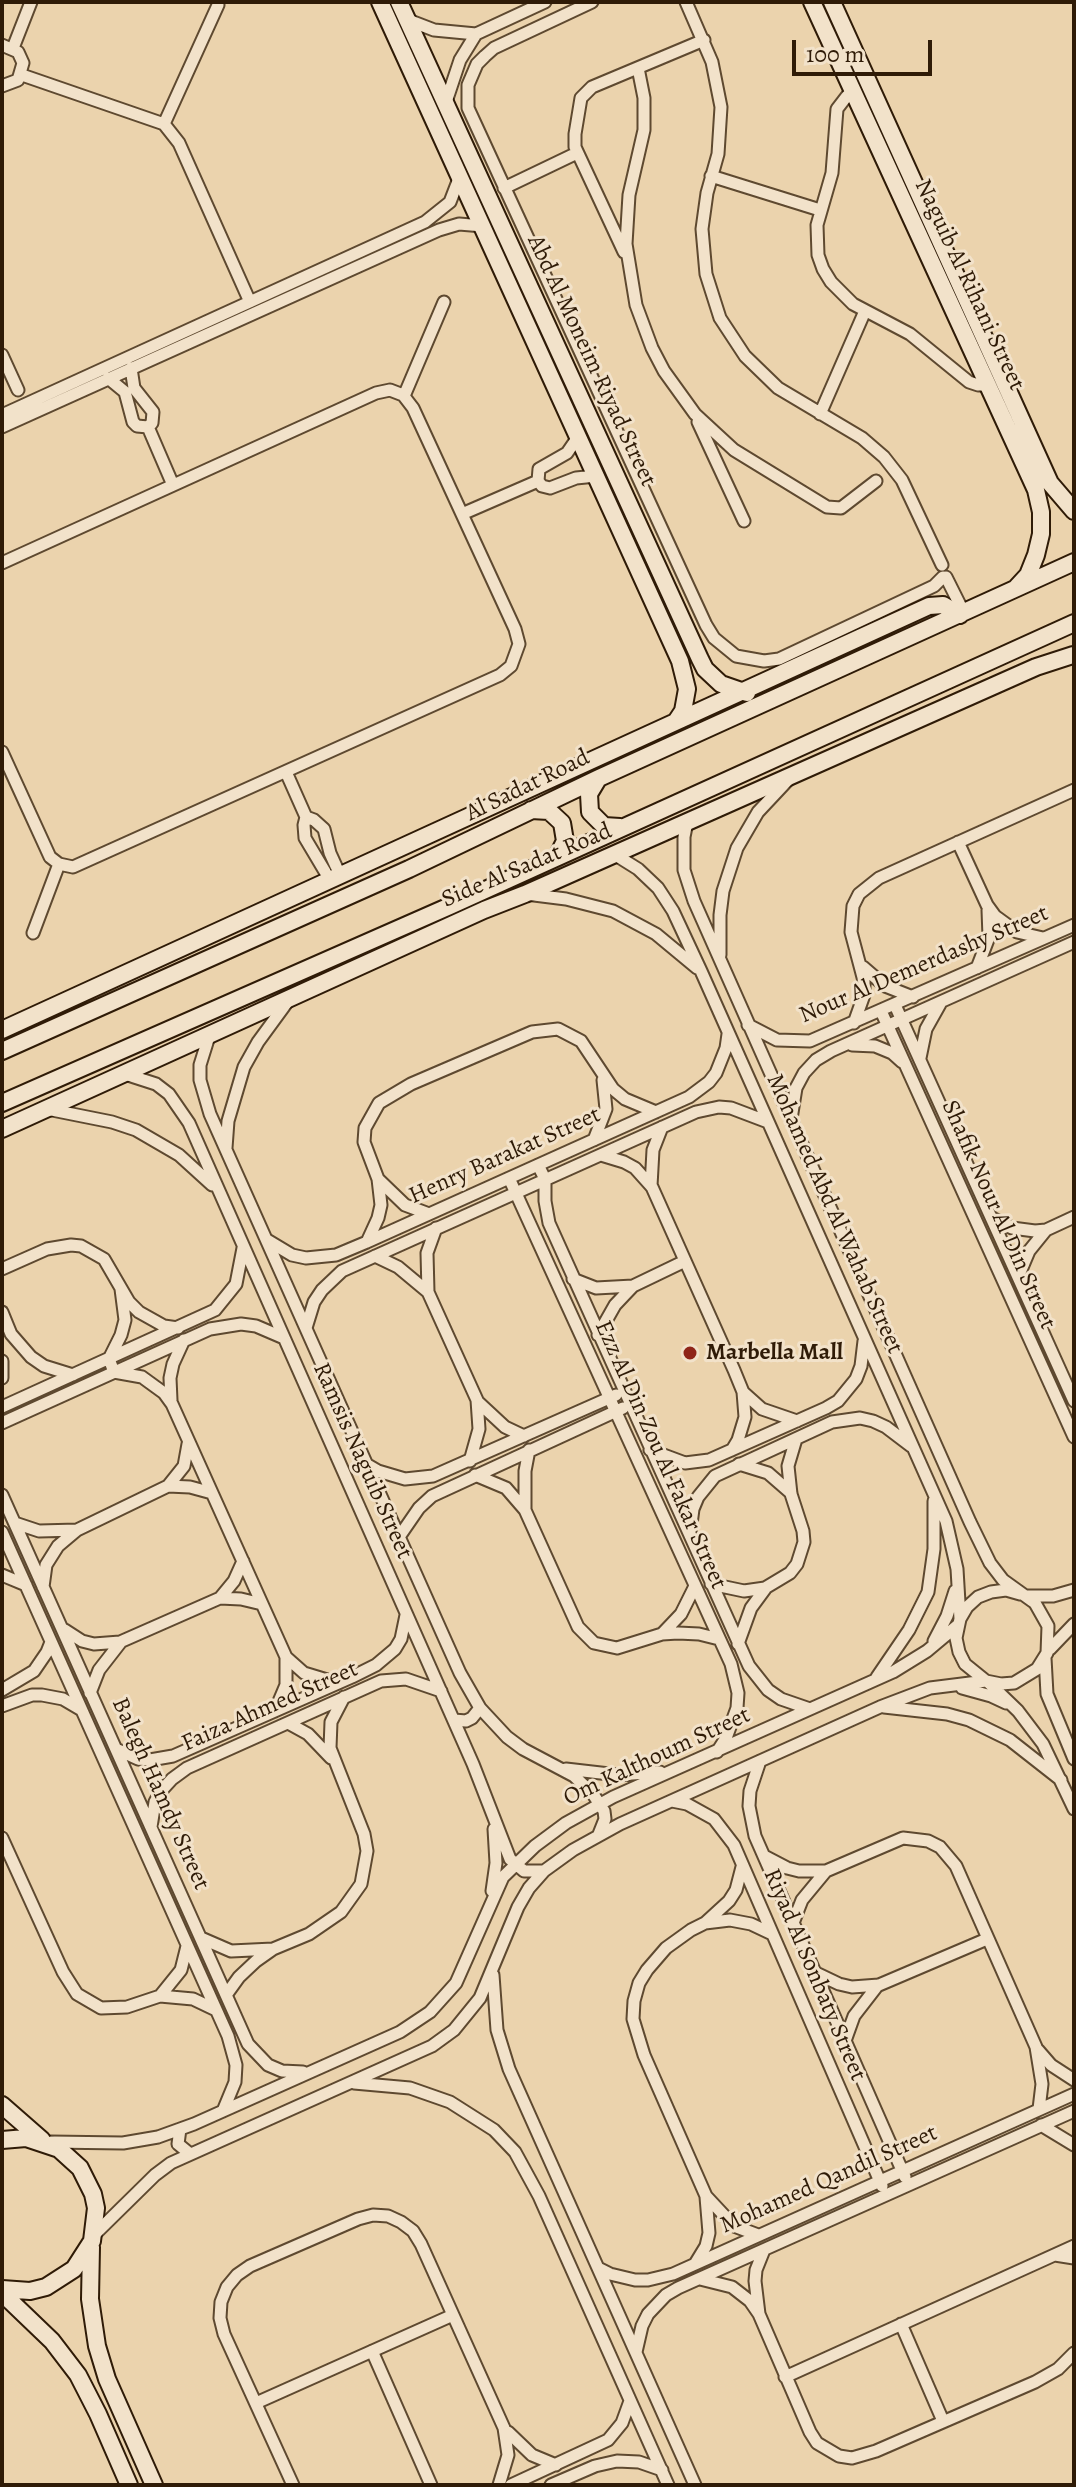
<!DOCTYPE html>
<html>
<head>
<meta charset="utf-8">
<style>
	body { margin:0 }
	#map { position:relative; width:1076px; height:2487px; overflow:hidden; background:#ebd3ad; font-family:Alegreya,serif }
	canvas { display:block }
	.frame { position:absolute; inset:0; border:4px solid #2f1b07; pointer-events:none }
	.scale { position:absolute; left:792px; top:40px; width:140px; height:36px; box-sizing:border-box; border:4px solid #2f1b07; border-top:0; padding-left:10px; font-size:24px; line-height:28px; white-space:nowrap; color:#2f1b07; -webkit-text-stroke:6px #f2e2ca; paint-order:stroke }
</style>
</head>
<body>
<div id="map">
<canvas width="1076" height="2487"></canvas>
<div class="frame"></div>
<div class="scale">100 m</div>
</div>
<script>
const ctx = document.querySelector('canvas').getContext('2d');
ctx.lineJoin = 'round';
function toPath(rows) {
  const path = new Path2D();
  for (const r of rows) {
    path.moveTo(r[0], r[1]);
    for (let i = 2; i < r.length; i += 2) path.lineTo(r[i], r[i + 1]);
  }
  return path;
}
function strokePath(path, color, width, dash) {
  ctx.strokeStyle = color;
  ctx.lineWidth = width;
  ctx.lineCap = dash ? 'butt' : 'round';
  ctx.setLineDash(dash || []);
  ctx.stroke(path);
}
function drawText(font, color, halo, rows, align = 'center') {
  ctx.font = font + ' Alegreya,serif';
  ctx.lineWidth = 6;
  ctx.setLineDash([]);
  ctx.textBaseline = 'middle';
  ctx.strokeStyle = halo;
  ctx.fillStyle = color;
  for (const [text, x, y, turn = 0] of rows) {
    ctx.save();
    ctx.translate(x, y);
    ctx.rotate((+turn || 0) * Math.PI / 180);
    ctx.textAlign = isNaN(turn) ? turn : align;
    if (halo) ctx.strokeText(text, 0, 0);
    ctx.fillText(text, 0, 0);
    ctx.restore();
  }
}
const street = toPath([
	[592,2,494,48,485,56,477,64,468,85,468,108,706,625,714,638,736,656,764,661,779,659,934,586,943,577],
	[686,2,712,62,721,107,718,154,707,193,702,229,706,274,720,318,745,356,778,388,862,438,884,457,902,480,942,565],
	[408,20,434,30,476,34,545,2],
	[2,45,18,52,23,63,18,80,2,86],
	[13,48,31,2],
	[638,68,644,98,644,130,629,195,626,244,636,305,652,348,664,371,695,414,734,450,827,507,841,508,876,481],
	[22,75,164,124,179,143,250,302],
	[854,92,847,96,837,109,832,173,817,225,818,255,823,269,831,282,853,304,910,334,969,382,978,385,988,385],
	[446,102,460,60,476,34],
	[164,124,218,5],
	[711,176,820,210],
	[504,188,577,153],
	[624,252,575,147,575,134,581,98,592,87,704,40],
	[2,355,18,390],
	[131,368,134,388,153,412,152,423,148,427],
	[108,378,125,392,133,422,137,426,148,427],
	[404,396,444,302],
	[820,414,865,311],
	[2,415,425,222,450,202,460,176],
	[698,422,744,521],
	[2,427,439,230,459,224,483,226],
	[148,427,173,485],
	[538,481,539,469,567,453,578,437],
	[538,481,542,486,550,488,576,478,596,476],
	[462,514,538,481],
	[2,563,376,393,390,390,403,395,413,408,515,629,519,644,511,666,500,675,73,867,59,864,50,857,2,752],
	[946,577,964,613],
	[286,772,306,817,304,825,305,838,330,880],
	[306,817,314,820,324,829,330,853,340,875],
	[687,822,684,837,684,870,694,901,970,1522,990,1563,1003,1580,1035,1603,1048,1626,1047,1653,1037,1669,1014,1683,1001,1684,986,1681,965,1664,959,1652,956,1638,960,1619,967,1607,978,1597,991,1592,1006,1590,1020,1594],
	[958,842,987,905,995,916,1017,932,1043,938],
	[614,854,638,869,658,888,673,911,701,971,946,1521,957,1569,960,1619],
	[526,894,566,899,613,911,656,934,697,968],
	[33,933,59,864],
	[720,955,720,915,723,891,737,848,758,812,788,780],
	[863,967,885,986,913,997],
	[977,968,989,937,988,910],
	[895,1005,1074,1401],
	[881,1011,1074,1437],
	[854,1023,864,995,864,981,851,932,853,906,859,894,879,878,1074,790],
	[748,1025,777,1040,810,1041,1074,925],
	[210,1033,200,1065,200,1080,210,1114,460,1673,480,1708,507,1737,523,1749,574,1776,593,1794,604,1811,605,1819,599,1834],
	[852,1045,875,1046,892,1053,902,1062],
	[920,1058,926,1029,940,1004],
	[125,1074,156,1084,169,1094,189,1123,473,1764,510,1859,524,1871,544,1871],
	[47,1109,112,1122,136,1130,179,1155,212,1185],
	[791,1119,796,1088,804,1073,816,1060,831,1051,1074,942],
	[594,1140,606,1109,603,1080],
	[226,1148,228,1121,244,1067,258,1042,288,1001],
	[601,1155,624,1162,635,1168,652,1187,734,1370,743,1392,745,1417,738,1440,732,1450],
	[538,1165,545,1179,545,1201,549,1223,749,1666,768,1690,781,1699,810,1709],
	[509,1178,731,1664,738,1693,737,1708,726,1738,717,1752],
	[378,1179,405,1205,429,1214],
	[651,1186,653,1150,662,1127],
	[992,1218,1012,1228,1035,1231,1046,1230,1074,1217],
	[436,1228,427,1253,428,1292,477,1400,479,1429,470,1461],
	[267,1240,292,1255,306,1258,336,1255,367,1242,689,1097,709,1082,716,1073,726,1048,728,1034],
	[367,1242,378,1218,381,1205,378,1179,364,1142,365,1128,379,1103,411,1084,532,1032,558,1029,581,1041,613,1089,625,1099,656,1112],
	[375,1256,398,1267,428,1292],
	[2,1269,47,1249,71,1245,81,1246,104,1259,129,1302,139,1312,164,1326,178,1328],
	[1018,1277,1029,1251,1046,1230],
	[573,1279,596,1288,633,1286,685,1261],
	[121,1289,125,1320,121,1335,109,1359,114,1372,142,1377,164,1393,172,1404,286,1657,286,1685,275,1711],
	[2,1312,11,1334,31,1357,44,1366,73,1375],
	[306,1328,314,1302,322,1290,342,1271,696,1112,719,1107,731,1108,768,1122],
	[598,1335,615,1305,633,1286],
	[2,1361,2,1378],
	[743,1392,762,1409,797,1421],
	[171,1400,170,1378,173,1364,184,1340],
	[477,1401,505,1427,524,1436],
	[2,1407,215,1310,236,1284,243,1248],
	[2,1423,210,1329,241,1324,256,1326,284,1338],
	[650,1450,685,1463,709,1460,826,1408,838,1401,856,1379,861,1366,864,1341],
	[366,1464,378,1471,405,1479,433,1476,616,1395],
	[739,1464,768,1473,791,1493],
	[475,1475,506,1488,525,1510,578,1627,594,1643,617,1648,662,1634,678,1633,699,1634,719,1639],
	[168,1486,190,1487,212,1493],
	[2,1495,248,2044,268,2065,282,2071,303,2072],
	[525,1510,525,1471,529,1450],
	[15,1523,39,1531,77,1530],
	[2,1532,228,2036,236,2065,235,2082,223,2111],
	[690,1532,693,1509,698,1497,715,1476,832,1422,860,1418,873,1421,886,1427,911,1446],
	[399,1537,419,1508,432,1496,623,1408],
	[2,1575,26,1585],
	[711,1584,744,1591,765,1588,790,1573,797,1564,804,1542,803,1531,791,1494,788,1466,796,1439],
	[43,1587,46,1565,58,1546,77,1530,168,1486,184,1466,188,1444],
	[1027,1596,1053,1596,1074,1590],
	[220,1598,241,1599,262,1604],
	[65,1630,82,1641,94,1644,120,1642,220,1598,234,1581,243,1561],
	[662,1634,681,1614,695,1586],
	[934,1641,947,1616,955,1591],
	[738,1644,751,1608,765,1589],
	[1050,1649,1074,1624],
	[286,1657,304,1673,337,1683],
	[1045,1658,1047,1694,1074,1759],
	[877,1677,909,1630,928,1592,934,1549,934,1501],
	[988,1682,1018,1711,1043,1744,1074,1809],
	[962,1688,991,1696,1006,1703],
	[2,1690,34,1671,47,1652,51,1642],
	[90,1693,99,1670,120,1643],
	[2,1706,32,1695,42,1695,63,1699,80,1709],
	[884,1707,947,1714,969,1720,1010,1740,1061,1780],
	[454,1720,466,1721,472,1718,480,1708],
	[288,1723,308,1734,331,1758],
	[116,1749,138,1759,150,1760,173,1756,352,1677,376,1665,395,1649,401,1639,406,1615],
	[760,1761,750,1791,749,1806,755,1836,905,2177],
	[566,1769,618,1775,660,1772],
	[672,1801,687,1804,714,1819,734,1845,882,2186],
	[151,1827,155,1802,161,1791,172,1779,187,1768,381,1681,406,1679,441,1691],
	[2,1838,63,1972,77,1994,101,2008,127,2007,160,1996,193,1999,216,2010],
	[764,1856,787,1868,799,1871,826,1871],
	[492,1891,496,1863,494,1829],
	[705,1923,729,1901,736,1890,742,1867],
	[793,1923,802,1900,826,1871,903,1838,928,1841,940,1847,956,1866,1036,2047,1042,2084,1039,2109],
	[201,1938,231,1951,273,1949],
	[816,1973,839,1984,852,1987,879,1985,987,1939],
	[493,1975,497,2030,509,2069,695,2485],
	[226,1995,239,1977,256,1961,273,1949,309,1934,341,1912,361,1884,367,1851,364,1834,330,1748,331,1722,344,1697],
	[160,1996,181,1970,187,1946],
	[845,2041,854,2016,878,1985],
	[1038,2050,1051,2065,1074,2080],
	[354,2083,410,2088,450,2102,494,2130,515,2152,539,2196,668,2485],
	[1041,2125,1074,2145],
	[180,2129,178,2144,189,2153],
	[51,2142,123,2143,158,2137,194,2124,400,2032,430,2012,456,1983,503,1877,535,1846,566,1823,613,1797,893,1672,927,1651,958,1625],
	[758,2235,734,2226,706,2196,644,2055,633,2019,634,2001,639,1983,647,1970,666,1948,691,1930,705,1923,730,1920,751,1924,770,1933],
	[93,2236,155,2175,171,2163,432,2046,454,2030,480,1998,518,1907,529,1888,544,1871,573,1850,620,1824,880,1707,930,1688,986,1681],
	[1055,2255,1074,2258],
	[695,2264,706,2246,709,2233,706,2197],
	[598,2268,610,2274,635,2280,648,2280,673,2274,1074,2094],
	[700,2279,732,2287,750,2301,759,2314,810,2432,817,2443,839,2456,852,2458,876,2451,1035,2382,1058,2369,1074,2353],
	[759,2314,755,2281,756,2270,764,2250],
	[901,2324,943,2421],
	[372,2351,431,2485],
	[636,2352,642,2326,648,2314,666,2295,678,2288,1074,2111],
	[785,2377,1074,2246],
	[256,2403,453,2315],
	[508,2432,532,2455,556,2465],
	[293,2485,224,2334,220,2318,221,2302,227,2287,237,2275,250,2266,358,2219,373,2215,388,2216,401,2222,413,2231,421,2244,504,2428,508,2455,499,2485],
	[511,2485,608,2440,622,2423,630,2401],
	[551,2485,595,2466,617,2461,639,2462,662,2470]
]);
const secondary = toPath([
	[380,2,680,661,687,689,683,711,677,720],
	[399,2,700,659,705,669,721,684,747,693],
	[812,2,1036,490,1041,512,1041,534,1036,555,1028,575,1016,588],
	[832,2,1050,483,1074,511],
	[598,779,589,794,590,812,604,826,620,827],
	[531,810,549,811,562,823,565,841,557,857],
	[2,1030,929,606,943,605,960,615],
	[2,1051,409,869,599,778,1074,562],
	[2,1103,450,906,1074,623],
	[2,1129,484,910,525,894,1036,667,1073,655],
	[2,2105,42,2140],
	[2,2140,26,2138,59,2149,80,2168,93,2194,96,2208,92,2241,74,2269,46,2287,30,2291,2,2289],
	[91,2247,90,2299,97,2346,107,2379,154,2485],
	[2,2293,52,2341,78,2375,98,2414,129,2485]
]);
strokePath(street, '#5e4930', 15);
strokePath(secondary, '#2f1b07', 20);
strokePath(street, '#f2e2ca', 11);
strokePath(secondary, '#f2e2ca', 16);
for (const [x, y, r, color] of [
	[690,1353,8,"#8f2418"]
]) {
  const dot = new Path2D();
  dot.arc(x, y, r, 0, 2 * Math.PI);
  ctx.fillStyle = color;
  ctx.fill(dot);
  strokePath(dot, '#f2e2ca', 3);
}
drawText('24px', '#2f1b07', '#f2e2ca', [
	["Naguib Al Rihani Street",969,285,65],
	["Abd Al Moneim Riyad Street",591,361,65],
	["Al Sadat Road",528,786,-26],
	["Side Al Sadat Road",527,866,-23],
	["Nour Al Demerdashy Street",924,965,-23],
	["Henry Barakat Street",505,1156,-24],
	["Mohamed Abd Al Wahab Street",834,1214,66],
	["Shafik Nour Al Din Street",998,1215,66],
	["Ezz Al Din Zou Al Fakar Street",660,1455,66],
	["Ramsis Naguib Street",362,1461,66],
	["Faiza Ahmed Street",270,1707,-24],
	["Om Kalthoum Street",657,1757,-25],
	["Balegh Hamdy Street",160,1794,66],
	["Riyad Al Sonbaty Street",814,1975,67],
	["Mohamed Qandil Street",829,2180,-24]
]);
drawText('bold 24px', '#2f1b07', '#f2e2ca', [
	["Marbella Mall",706,1353]
], 'left');
</script>
</body>
</html>
